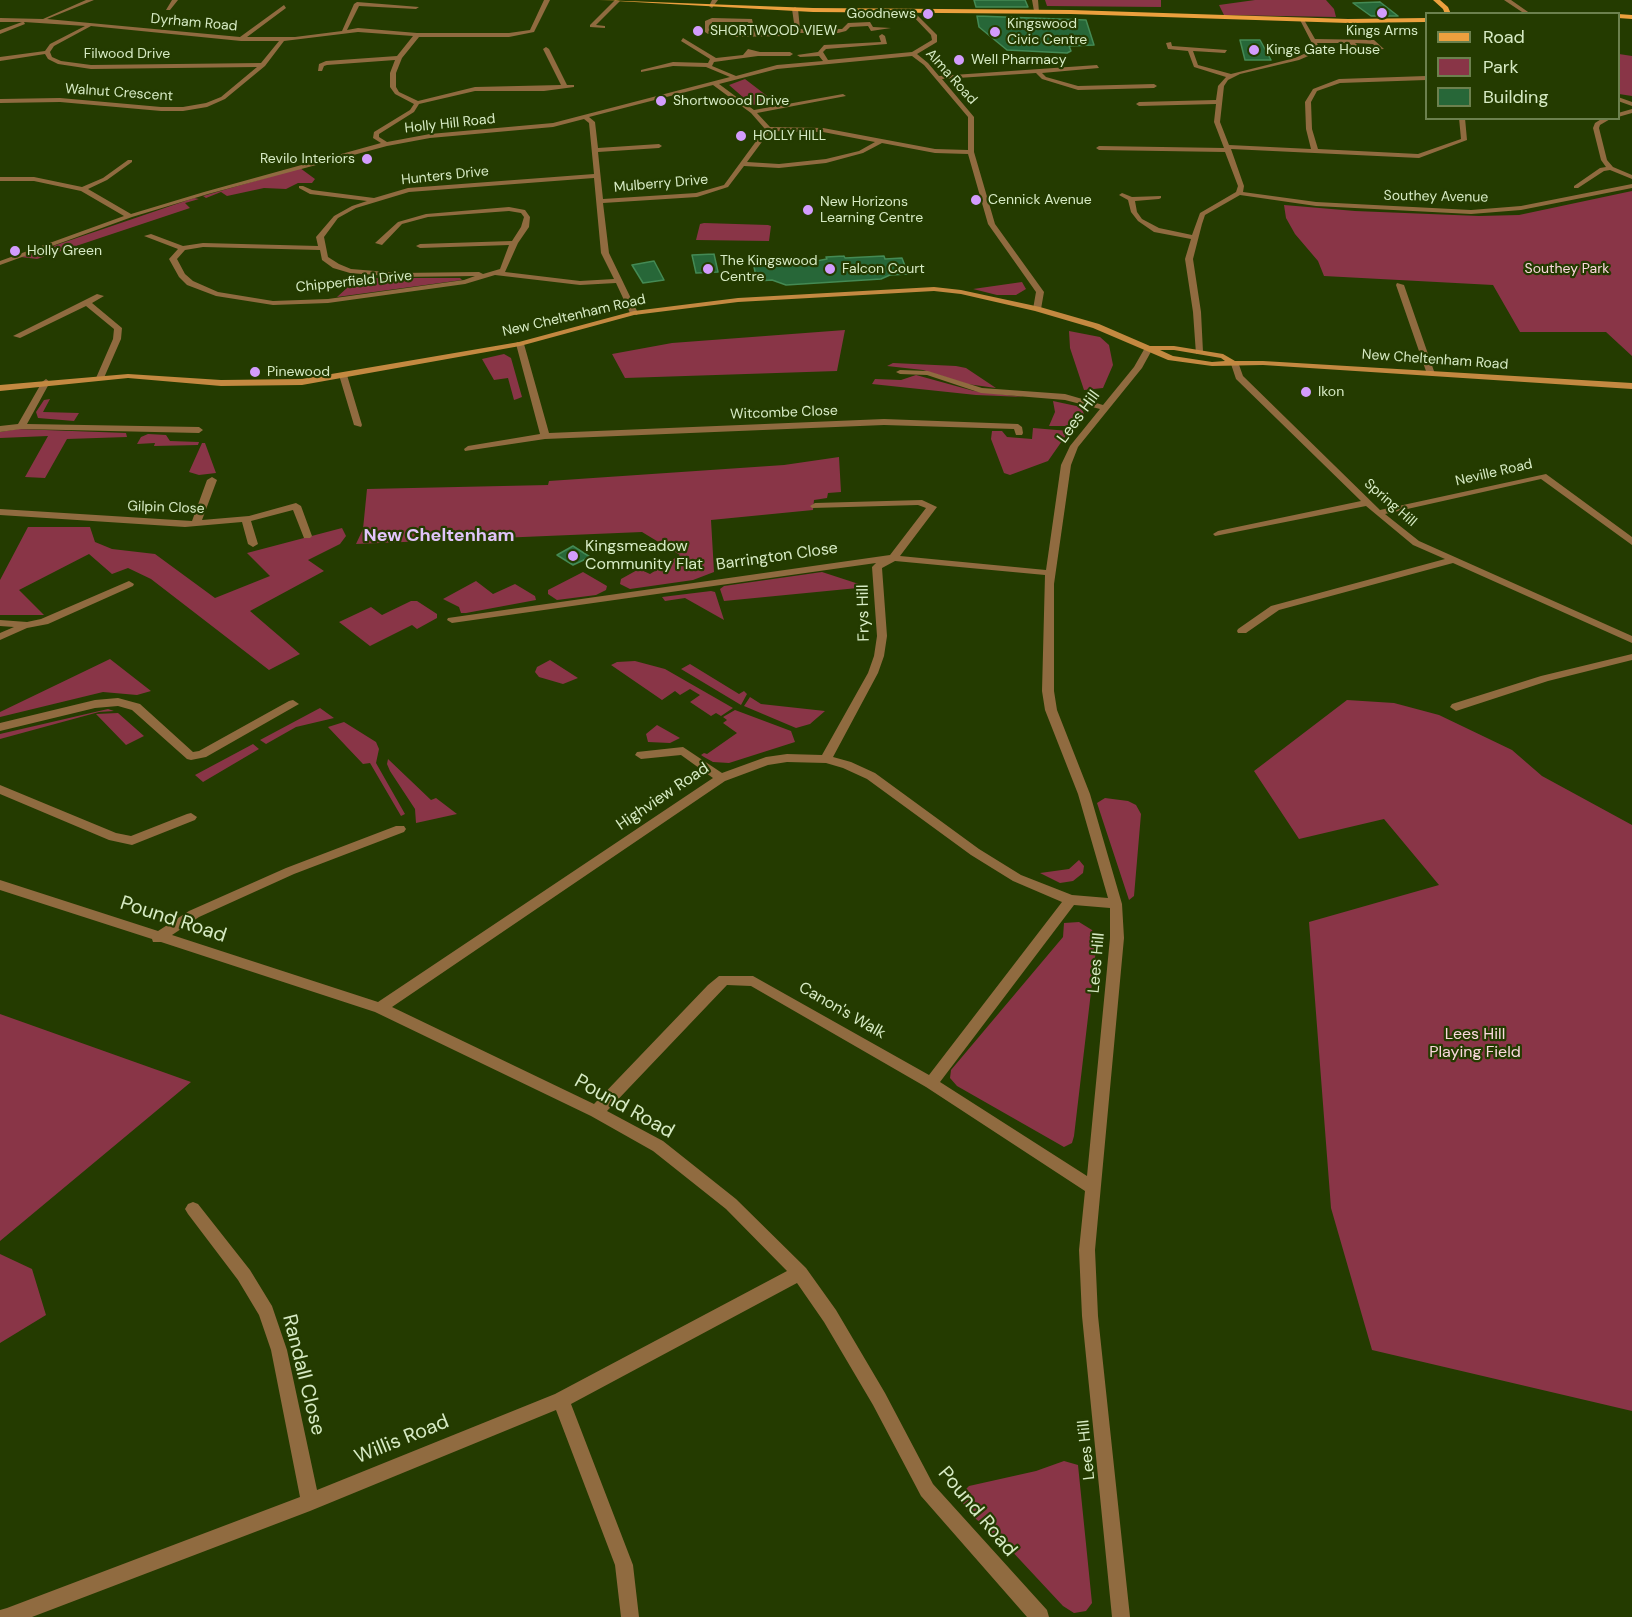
<!DOCTYPE html>
<html>
<head>
<meta charset="utf-8">
<style>
	body { margin:0 }
	#map { position:relative; width:1632px; height:1617px; overflow:hidden; background:#243b00; font-family:"DM Sans",sans-serif }
	canvas { display:block }
	.legend { position:absolute; left:1425px; top:12px; width:195px; height:108px; box-sizing:border-box; background:#243b00; border:2px solid #6c814e; margin:0; padding:8px 10px; list-style:none; font-size:18px; color:#d7ebc4 }
	.legend li { display:flex; align-items:center; gap:12px; height:30px }
	.legend b { width:30px; border:2px solid #6c814e }
</style>
</head>
<body>
<div id="map">
<canvas width="1632" height="1617"></canvas>
<ul class="legend">
<li><b style="height:8px;background:#eca03e"></b>Road</li>
<li><b style="height:16px;background:#893547"></b>Park</li>
<li><b style="height:16px;background:#276738"></b>Building</li>
</ul>
</div>
<script>
const ctx = document.querySelector('canvas').getContext('2d');
ctx.lineJoin = 'round';
function fill(path, color) {
  ctx.fillStyle = color;
  ctx.fill(path, 'evenodd');
}
function toPath(rows) {
  const path = new Path2D();
  for (const r of rows) {
    path.moveTo(r[0], r[1]);
    for (let i = 2; i < r.length; i += 2) path.lineTo(r[i], r[i + 1]);
  }
  return path;
}
function strokePath(path, color, width, dash) {
  ctx.strokeStyle = color;
  ctx.lineWidth = width;
  ctx.lineCap = dash ? 'butt' : 'round';
  ctx.setLineDash(dash || []);
  ctx.stroke(path);
}
function drawText(font, color, halo, rows, align = 'center') {
  ctx.font = font + ' "DM Sans",sans-serif';
  ctx.lineWidth = 4.5;
  ctx.setLineDash([]);
  ctx.textBaseline = 'middle';
  ctx.strokeStyle = halo;
  ctx.fillStyle = color;
  for (const [text, x, y, turn = 0] of rows) {
    ctx.save();
    ctx.translate(x, y);
    ctx.rotate((+turn || 0) * Math.PI / 180);
    ctx.textAlign = isNaN(turn) ? turn : align;
    if (halo) ctx.strokeText(text, 0, 0);
    ctx.fillText(text, 0, 0);
    ctx.restore();
  }
}
fill(toPath([
	[1045,0,1161,0,1161,7,1047,6],
	[1255,0,1326,0,1334,9,1336,17,1224,15,1219,5],
	[1619,54,1632,56,1632,96,1619,94],
	[745,79,775,102,752,105,729,85],
	[300,168,315,179,312,183,298,183,286,189,264,188,227,196,221,192,206,198,203,196],
	[1632,191,1632,356,1606,332,1520,332,1493,285,1324,276,1318,261,1295,234,1286,218,1284,205,1355,211,1479,216,1519,215],
	[194,198,199,199,185,203,190,208,37,259,21,257],
	[704,223,768,225,771,226,769,241,696,240,700,224],
	[358,278,460,278,462,280,337,297],
	[1022,282,1026,289,1016,295,997,295,973,289],
	[845,330,837,371,625,378,612,354,672,343],
	[1069,331,1100,337,1109,345,1113,365,1103,388,1084,390,1070,348],
	[504,354,511,358,522,397,517,399,514,400,508,378,494,380,482,359],
	[893,363,956,366,966,368,996,388,967,384,923,370,887,366],
	[916,375,974,391,1024,397,976,395,872,384,875,379,901,380],
	[50,399,43,412,79,413,74,421,38,418,36,412,44,400],
	[1053,401,1081,407,1084,414,1072,426,1049,426,1055,412],
	[1033,428,1069,431,1048,461,1010,475,1004,473,991,439,992,431,1002,431,1007,437,1032,439],
	[18,429,126,433,127,437,67,439,45,478,25,477,48,436,0,438,0,432],
	[148,434,166,435,170,441,199,442,198,445,154,446,155,443,137,444,141,437],
	[202,443,205,443,216,473,199,475,189,472],
	[839,457,841,492,828,493,827,498,814,500,813,510,711,520,714,572,693,580,630,589,620,584,621,579,639,569,650,574,680,555,642,532,356,544,363,529,367,489,548,485,549,481,784,465],
	[28,527,90,527,95,542,112,549,155,554,215,598,270,576,247,553,342,528,346,536,340,544,308,560,324,571,250,611,300,654,269,670,151,579,128,568,112,574,89,554,19,590,44,615,0,615,0,580],
	[583,572,607,586,606,590,596,595,557,600,548,594,548,590],
	[822,572,868,587,724,601,720,589,724,586],
	[476,581,493,594,515,584,535,596,536,600,466,613,461,613,459,607,443,599],
	[711,591,715,592,724,620,685,598,665,601,662,597],
	[411,601,417,601,437,614,437,618,417,629,412,625,370,646,339,622,371,607,382,615],
	[110,659,151,691,137,695,103,692,0,717,0,712],
	[550,660,578,678,563,684,539,677,535,672,537,667],
	[635,661,665,669,733,708,721,716,716,713,711,716,690,702,700,695,690,689,680,695,675,691,662,700,611,665,617,662],
	[690,664,739,694,744,691,747,694,741,705,681,669],
	[750,697,761,704,825,711,810,724,796,728,744,706],
	[1347,700,1394,703,1439,715,1512,750,1542,776,1632,825,1632,1411,1372,1350,1331,1208,1309,922,1439,885,1384,819,1299,839,1254,771],
	[320,708,334,718,296,727,266,744,260,740],
	[108,709,114,711,99,712,0,739,0,734],
	[735,710,791,731,795,742,729,763,713,762,704,757,701,755,704,753,707,754,737,733,723,723,727,720,723,717],
	[118,713,144,736,126,745,96,714],
	[344,722,376,742,379,749,376,763,405,814,401,816,370,763,363,764,328,727],
	[657,725,680,738,670,743,648,742,646,734],
	[253,744,259,749,203,782,195,775],
	[388,759,431,800,436,798,457,814,416,823,415,809,390,771,387,764],
	[1105,798,1128,801,1136,805,1141,814,1134,896,1129,900,1097,803],
	[1079,860,1084,866,1083,873,1073,881,1060,883,1040,873,1069,869],
	[1079,922,1092,930,1097,941,1074,1136,1072,1143,1064,1147,957,1086,950,1078,951,1070,1063,937,1064,923],
	[0,1014,191,1082,0,1241],
	[0,1254,32,1269,46,1315,0,1343],
	[1064,1461,1078,1465,1092,1603,1086,1611,1074,1613,1063,1606,1008,1547,968,1512,959,1496,969,1486,1036,1471]
]), '#893547');
const building = toPath([
	[974,0,1025,0,1028,7,976,7,974,0],
	[1380,2,1398,16,1371,16,1353,3,1380,2],
	[977,16,1086,20,1094,45,1069,46,1071,51,1067,53,1007,50,979,27,977,16],
	[1240,40,1260,40,1271,60,1245,60,1240,40],
	[714,254,718,272,696,273,692,255,714,254],
	[844,256,845,258,884,256,885,259,902,258,908,274,890,275,881,279,786,285,772,280,757,281,753,262,811,262,827,259,826,257,844,256],
	[654,261,664,280,643,283,632,265,654,261],
	[573,546,590,557,573,565,557,555,573,546]
]);
fill(building, '#276738');
strokePath(building, '#448a54', 1.5);
fill(toPath([
	[86,0,94,0,47,19,240,37,284,5,286,8,247,37,295,37,342,31,354,4,357,2,419,7,416,9,359,6,347,30,358,28,417,33,509,33,530,30,544,0,550,0,534,32,509,37,419,37,402,58,396,73,396,87,399,92,418,101,475,87,561,85,543,49,546,47,549,49,567,85,574,85,574,87,544,91,475,91,419,104,414,112,379,134,379,137,387,142,430,134,553,123,730,77,706,67,673,66,641,72,641,70,673,62,708,63,710,59,681,41,683,38,716,58,743,55,748,49,760,52,790,52,793,54,790,56,758,56,714,62,712,66,736,76,777,65,823,61,819,56,800,57,797,55,818,52,824,45,881,42,879,36,882,34,885,36,887,44,826,49,823,52,828,60,912,52,932,40,931,35,908,11,911,9,937,35,937,42,917,54,928,63,939,76,1097,65,1099,68,1042,73,1046,77,1078,86,1154,84,1157,86,1154,88,1078,90,1042,79,1036,73,942,79,974,117,974,152,995,224,1044,292,1041,309,1037,311,1033,309,1036,292,988,224,968,154,935,153,882,143,863,153,826,163,779,168,744,166,728,187,697,197,603,203,609,253,638,313,637,315,630,313,616,283,580,285,495,275,465,284,328,303,273,305,216,296,187,285,179,277,169,259,178,249,144,236,151,234,183,246,203,243,318,246,316,237,334,216,352,206,367,201,310,194,299,188,299,186,303,186,312,190,374,198,408,188,594,174,589,123,584,119,553,127,430,138,387,146,208,194,132,217,0,265,0,261,124,216,81,191,34,181,0,181,0,177,34,177,82,187,103,178,128,160,132,160,132,162,107,180,88,189,131,214,204,192,381,143,373,138,374,132,410,110,414,104,395,94,390,87,390,73,395,60,327,65,324,66,322,71,318,71,319,64,326,61,397,56,413,36,358,32,284,41,265,66,225,99,207,107,183,111,161,111,60,102,0,103,0,99,60,98,161,107,183,107,206,103,221,97,257,67,91,69,58,64,48,59,45,54,0,61,0,57,45,51,50,44,85,26,24,22,25,24,0,34,0,30,22,22,0,22,0,18,43,19,86,0],
	[91,26,241,41,279,41,261,63,91,65,61,61,52,57,50,52,54,46,91,26],
	[912,56,924,65,968,117,968,150,935,149,823,128,770,127,757,113,846,96,843,94,754,110,719,84,777,69,912,56],
	[713,85,751,113,765,129,724,185,696,193,603,199,598,152,659,148,662,146,659,144,598,148,595,122,589,117,713,85],
	[770,131,823,132,875,142,859,151,826,159,779,164,747,162,770,131],
	[594,178,601,253,614,279,580,281,505,272,518,243,529,227,530,217,525,210,509,207,426,214,398,222,375,243,382,245,402,224,428,217,509,211,521,213,524,217,521,227,512,241,420,244,416,246,420,248,509,245,500,269,483,274,479,272,399,273,351,269,339,264,328,257,324,237,338,218,356,208,409,192,594,178],
	[203,247,320,250,322,260,333,268,350,273,399,277,475,276,464,280,328,299,273,301,218,292,193,281,185,274,177,259,185,250,203,247],
	[172,0,178,0,170,10,166,10,172,0],
	[615,0,620,1,596,25,605,26,605,28,590,27,590,25,615,0],
	[712,0,718,0,712,8,709,6,712,0],
	[1032,0,1038,0,1039,12,1034,11,1032,0],
	[1504,0,1511,0,1531,14,1525,14,1504,0],
	[795,7,798,9,800,29,842,29,848,23,870,22,873,27,891,28,871,31,868,26,850,27,846,31,838,33,798,33,785,36,733,37,731,34,750,33,748,22,712,22,711,32,708,34,705,32,705,21,712,18,752,19,755,33,785,32,795,30,792,9,795,7],
	[1303,18,1315,39,1374,40,1384,49,1358,51,1349,43,1317,43,1320,51,1299,60,1240,74,1228,80,1224,86,1220,122,1229,145,1311,149,1306,129,1305,102,1313,89,1339,79,1426,76,1426,80,1340,83,1317,91,1311,102,1312,129,1318,149,1418,154,1461,139,1459,118,1465,118,1467,140,1419,158,1231,149,1244,186,1243,192,1316,202,1471,210,1521,206,1632,184,1632,188,1521,210,1471,214,1316,206,1240,195,1205,215,1202,224,1193,259,1201,312,1203,352,1196,354,1193,312,1185,259,1191,239,1154,232,1138,221,1131,212,1128,200,1119,195,1122,193,1132,197,1161,196,1161,198,1159,199,1135,201,1137,212,1142,219,1159,228,1192,235,1200,213,1236,192,1238,186,1225,152,1099,150,1096,148,1099,146,1224,148,1214,122,1216,104,1139,106,1136,104,1139,102,1216,100,1218,86,1226,77,1194,67,1188,51,1168,49,1166,43,1171,42,1172,46,1227,50,1225,53,1193,51,1198,65,1231,74,1295,58,1315,49,1300,20,1303,18],
	[1355,43,1373,44,1376,47,1359,47,1355,43],
	[1618,97,1632,102,1632,106,1618,101,1618,97],
	[1632,109,1632,113,1618,117,1618,113,1632,109],
	[1603,118,1612,118,1600,125,1599,128,1607,160,1613,167,1632,175,1632,179,1610,170,1604,171,1578,188,1574,188,1574,186,1600,168,1606,167,1601,160,1593,128,1595,123,1603,118],
	[1397,283,1404,285,1435,374,1434,376,1427,374,1396,285,1397,283],
	[97,294,104,296,92,303,122,328,121,339,103,380,96,378,113,339,114,329,86,306,20,338,13,336,97,294],
	[517,342,524,344,549,433,884,419,1018,424,1022,427,1023,433,1022,435,1016,435,1014,429,884,425,545,439,465,451,464,449,468,446,540,434,516,344,517,342],
	[1146,346,1153,348,1142,368,1078,447,1071,465,1054,584,1054,691,1057,710,1090,794,1122,904,1124,938,1095,1250,1098,1316,1130,1617,1112,1617,1082,1316,1079,1250,1085,1191,926,1087,751,986,727,985,607,1111,663,1141,736,1199,806,1268,836,1310,885,1393,933,1484,1047,1610,1049,1617,1027,1617,921,1496,873,1405,824,1322,797,1283,571,1404,633,1565,639,1617,621,1617,615,1565,556,1410,310,1511,32,1617,0,1617,0,1610,7,1608,300,1497,271,1350,259,1315,238,1280,188,1214,185,1209,188,1204,193,1202,198,1204,250,1270,272,1306,287,1350,317,1490,555,1394,787,1271,726,1209,653,1151,591,1116,375,1012,161,942,153,942,152,939,0,890,0,880,158,931,189,911,286,868,396,826,404,826,406,829,404,832,294,874,199,917,172,935,378,1002,713,778,681,755,641,759,635,755,637,752,683,747,722,773,766,757,787,754,822,755,868,673,874,656,877,636,872,567,876,563,452,623,447,620,448,618,890,555,926,508,918,505,812,508,810,506,815,503,922,500,937,507,900,556,1046,570,1061,465,1070,446,1100,409,1065,400,981,393,927,375,900,374,896,372,900,370,928,371,982,388,1065,394,1103,405,1134,367,1146,346],
	[895,561,1045,575,1042,691,1045,710,1078,794,1108,898,1072,895,1021,875,979,849,875,773,851,762,833,757,878,673,884,656,887,636,882,568,895,561],
	[787,762,826,763,843,768,867,779,971,855,1013,881,1062,902,929,1075,753,976,719,976,708,985,594,1104,392,1007,725,781,768,765,787,762],
	[1074,905,1110,908,1110,938,1087,1176,940,1082,1074,905],
	[1232,362,1238,362,1243,376,1380,510,1546,474,1632,537,1632,545,1541,479,1385,514,1419,541,1632,636,1632,643,1453,563,1279,610,1246,633,1238,633,1237,631,1238,629,1271,606,1445,559,1413,545,1366,506,1215,536,1213,534,1218,531,1361,501,1236,379,1231,364,1232,362],
	[340,373,347,375,362,425,361,427,354,425,339,375,340,373],
	[46,379,50,382,27,424,199,427,203,430,199,433,21,429,0,432,0,426,18,424,42,382,46,379],
	[212,477,217,480,202,520,249,516,296,503,301,506,312,536,310,538,304,538,293,510,251,521,258,544,253,547,248,544,242,522,185,527,0,515,0,509,192,521,207,480,212,477],
	[129,581,134,584,133,586,48,624,27,628,0,640,0,633,14,627,0,626,0,620,27,622,41,619,129,581],
	[1632,654,1632,660,1548,681,1456,711,1450,707,1452,704,1541,676,1632,654],
	[118,698,140,704,193,752,199,751,289,701,293,700,299,704,206,757,191,760,187,759,132,710,118,706,95,708,0,731,0,723,95,700,118,698],
	[0,785,116,833,131,836,187,814,191,813,197,817,195,820,132,845,109,840,0,794,0,785]
]), '#906b40');
fill(toPath([
	[934,287,961,290,1040,307,1099,324,1150,346,1174,346,1223,354,1235,361,1263,361,1632,383,1632,389,1263,365,1212,366,1168,360,1093,328,1035,311,961,294,934,291,738,302,634,315,520,346,302,385,221,386,128,378,0,391,0,385,128,374,221,380,302,379,519,342,634,311,738,298,934,287],
	[1160,350,1174,350,1221,358,1225,361,1212,362,1173,356,1160,350]
]), '#c48941');
fill(toPath([
	[599,0,813,8,1071,10,1348,19,1426,18,1426,22,1348,23,1071,14,813,12,599,0],
	[1433,0,1440,0,1448,7,1451,14,1445,14,1443,9,1433,0],
	[1618,14,1632,15,1632,19,1618,18,1618,14]
]), '#eca03e');
for (const [x, y, r, color] of [
	[1382,13,6,"#d39cfd"],
	[928,14,6,"#d39cfd"],
	[698,31,6,"#d39cfd"],
	[995,32,6,"#d39cfd"],
	[1254,50,6,"#d39cfd"],
	[959,60,6,"#d39cfd"],
	[661,101,6,"#d39cfd"],
	[741,136,6,"#d39cfd"],
	[367,159,6,"#d39cfd"],
	[976,200,6,"#d39cfd"],
	[808,210,6,"#d39cfd"],
	[15,251,6,"#d39cfd"],
	[708,269,6,"#d39cfd"],
	[830,269,6,"#d39cfd"],
	[255,372,6,"#d39cfd"],
	[1306,392,6,"#d39cfd"],
	[573,556,6,"#d39cfd"]
]) {
  const dot = new Path2D();
  dot.arc(x, y, r, 0, 2 * Math.PI);
  ctx.fillStyle = color;
  ctx.fill(dot);
  strokePath(dot, '#243b00', 2);
}
drawText('14px', '#d7ebc4', '#243b00', [
	["Goodnews",916,14,"right"],
	["Kingswood",1007,24],
	["Civic Centre",1007,40],
	["SHORTWOOD VIEW",710,31],
	["Kings Arms",1382,31,"center"],
	["Kings Gate House",1266,50],
	["Well Pharmacy",971,60],
	["Shortwoood Drive",673,101],
	["HOLLY HILL",753,136],
	["Revilo Interiors",355,159,"right"],
	["Cennick Avenue",988,200],
	["New Horizons",820,202],
	["Learning Centre",820,218],
	["Holly Green",27,251],
	["The Kingswood",720,261],
	["Centre",720,277],
	["Falcon Court",842,269],
	["Pinewood",267,372],
	["Ikon",1318,392]
], 'left');
drawText('14px', '#d7ebc4', '#243b00', [
	["Dyrham Road",194,23,5],
	["Filwood Drive",127,54],
	["Alma Road",951,77,48],
	["Walnut Crescent",119,93,4],
	["Holly Hill Road",450,124,-6],
	["Hunters Drive",445,176,-6],
	["Mulberry Drive",661,184,-5],
	["Southey Avenue",1436,197,1],
	["Chipperfield Drive",354,282,-6],
	["New Cheltenham Road",574,316,-13],
	["New Cheltenham Road",1435,360,4],
	["Witcombe Close",784,413,-2],
	["Neville Road",1494,473,-13],
	["Spring Hill",1390,503,41],
	["Gilpin Close",166,508,2]
]);
drawText('14px', '#fbd8dd', '#243b00', [
	["Southey Park",1567,269]
]);
drawText('16px', '#d7ebc4', '#243b00', [
	["Lees Hill",1079,417,-54],
	["Barrington Close",777,557,-8],
	["Frys Hill",864,613,-91],
	["Highview Road",663,797,-34],
	["Lees Hill",1097,963,-85],
	["Canon's Walk",842,1011,30],
	["Lees Hill",1087,1450,-96]
]);
drawText('16px', '#d7ebc4', '#243b00', [
	["Kingsmeadow",585,547],
	["Community Flat",585,565]
], 'left');
drawText('16px', '#fbd8dd', '#243b00', [
	["Lees Hill",1475,1035],
	["Playing Field",1475,1053]
]);
drawText('bold 18px', '#e1c4fa', '#243b00', [
	["New Cheltenham",439,536]
]);
drawText('20px', '#d7ebc4', '#243b00', [
	["Pound Road",173,920,18],
	["Pound Road",624,1107,29],
	["Randall Close",303,1375,76],
	["Willis Road",402,1440,-22],
	["Pound Road",977,1512,50]
]);
</script>
</body>
</html>
